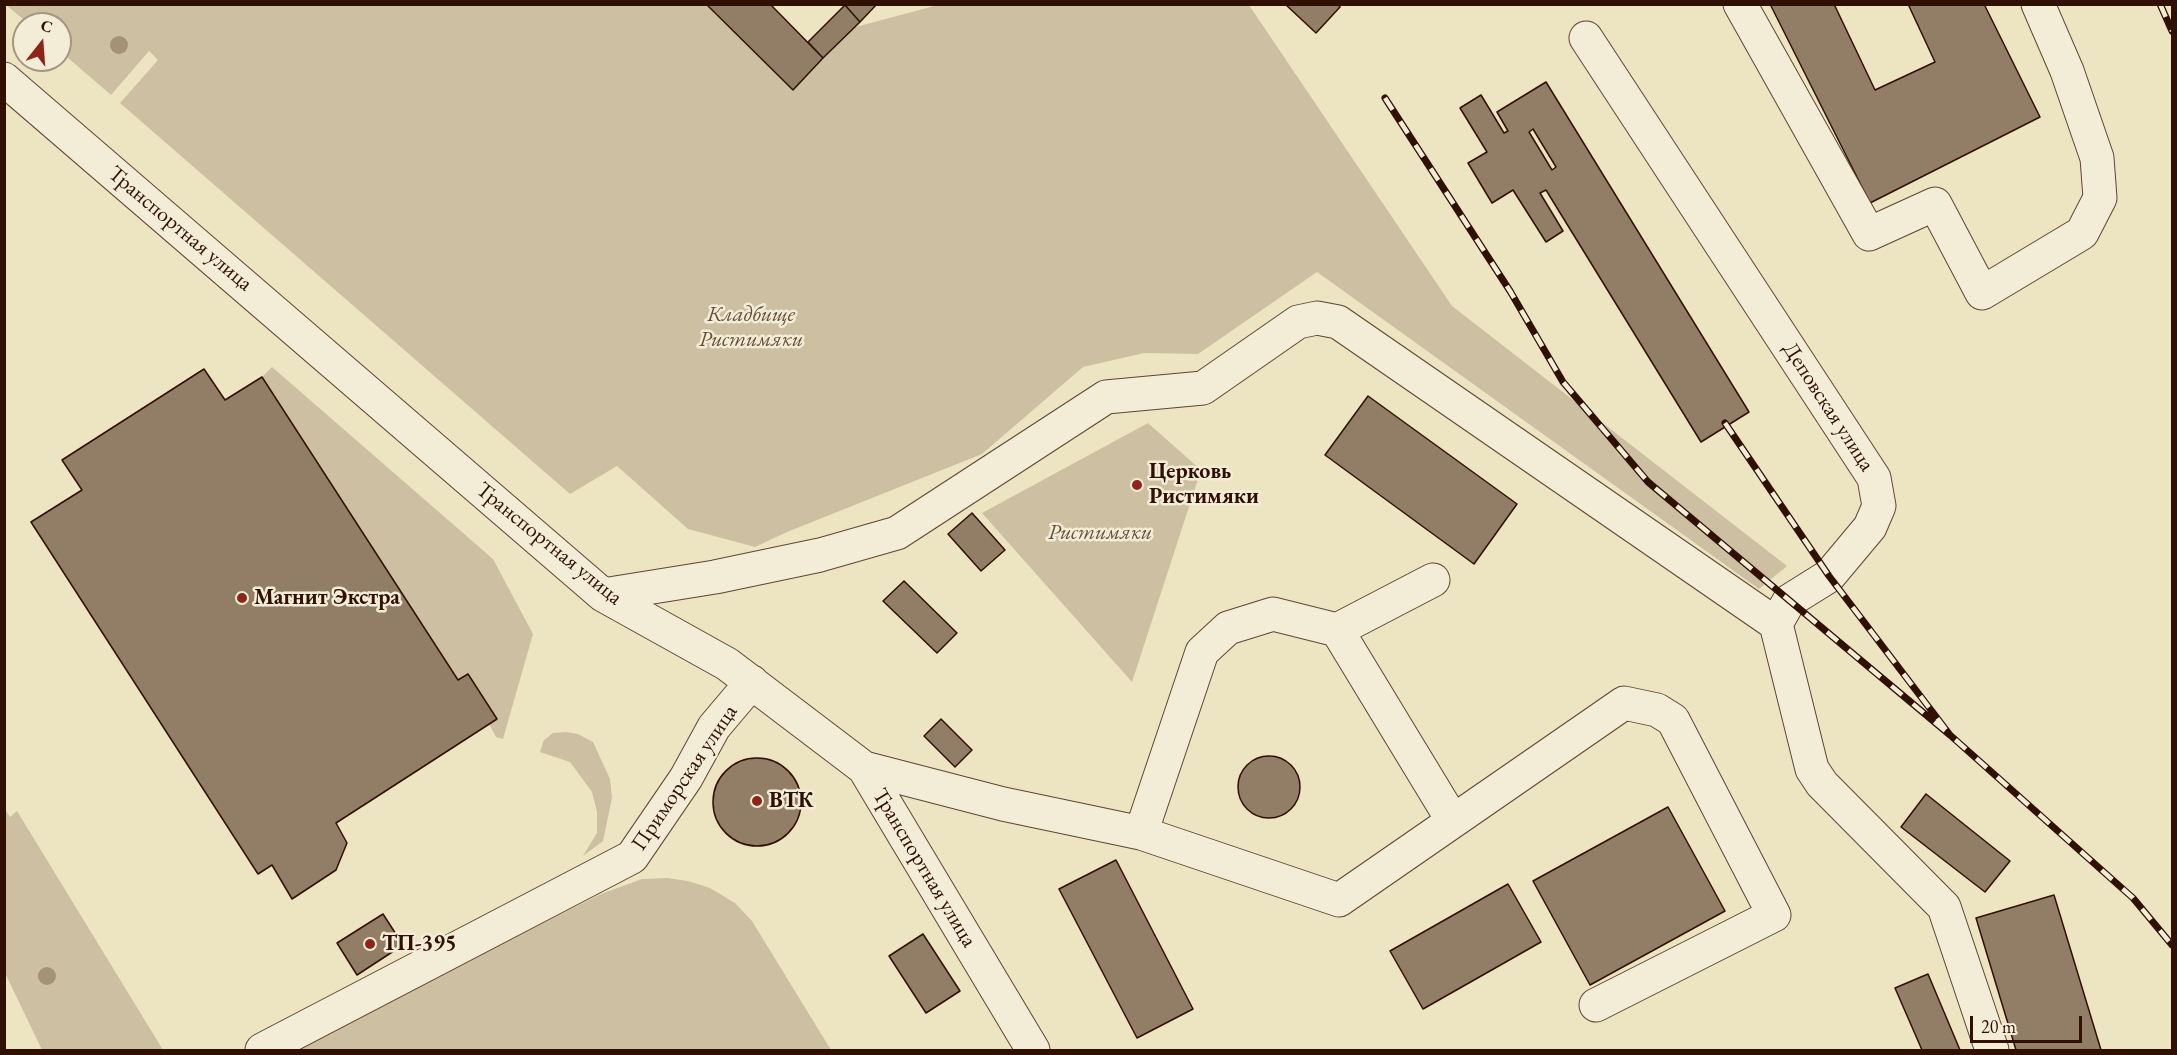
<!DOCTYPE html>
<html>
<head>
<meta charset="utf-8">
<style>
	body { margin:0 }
	#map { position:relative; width:2177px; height:1055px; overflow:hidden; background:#ede4c2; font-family:"EB Garamond",serif }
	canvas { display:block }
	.frame { position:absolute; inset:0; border:6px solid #2f1003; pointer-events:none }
	.north { position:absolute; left:12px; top:12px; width:60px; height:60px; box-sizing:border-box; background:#f3edd7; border:2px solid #a59582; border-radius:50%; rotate:17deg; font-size:16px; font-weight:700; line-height:24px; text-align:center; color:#2f1003 }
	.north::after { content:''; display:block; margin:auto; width:21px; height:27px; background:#8f2418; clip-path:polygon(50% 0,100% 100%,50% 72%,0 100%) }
	.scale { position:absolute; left:1970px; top:1016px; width:112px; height:27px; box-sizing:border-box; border:3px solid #2f1003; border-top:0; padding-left:8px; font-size:18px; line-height:21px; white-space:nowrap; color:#2f1003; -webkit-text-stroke:4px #f3edd7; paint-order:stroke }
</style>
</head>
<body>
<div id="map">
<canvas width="2177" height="1055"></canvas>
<div class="frame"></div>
<div class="north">С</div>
<div class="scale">20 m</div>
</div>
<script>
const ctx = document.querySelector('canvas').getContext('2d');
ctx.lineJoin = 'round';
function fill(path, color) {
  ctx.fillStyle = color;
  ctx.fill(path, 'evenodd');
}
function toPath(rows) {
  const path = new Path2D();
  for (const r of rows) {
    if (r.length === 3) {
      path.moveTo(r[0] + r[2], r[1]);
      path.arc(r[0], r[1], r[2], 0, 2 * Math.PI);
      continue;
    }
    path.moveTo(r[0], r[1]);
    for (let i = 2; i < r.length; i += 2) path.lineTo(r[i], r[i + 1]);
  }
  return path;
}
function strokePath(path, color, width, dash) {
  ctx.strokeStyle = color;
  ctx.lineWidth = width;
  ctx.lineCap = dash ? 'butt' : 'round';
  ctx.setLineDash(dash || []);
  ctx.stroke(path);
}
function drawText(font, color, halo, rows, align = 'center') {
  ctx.font = font + ' "EB Garamond",serif';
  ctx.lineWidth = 5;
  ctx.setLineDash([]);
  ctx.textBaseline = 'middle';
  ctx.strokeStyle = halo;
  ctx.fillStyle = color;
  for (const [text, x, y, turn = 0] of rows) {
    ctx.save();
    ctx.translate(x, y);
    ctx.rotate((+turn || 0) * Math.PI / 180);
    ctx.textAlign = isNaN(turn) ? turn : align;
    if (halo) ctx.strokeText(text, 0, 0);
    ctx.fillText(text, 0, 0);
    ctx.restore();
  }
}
fill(toPath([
	[6,5,706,5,793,89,852,28,938,5,1249,5,1452,306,1787,566,1759,589,1317,272,1198,354,1144,353,1083,367,982,454,787,532,755,547,688,529,617,466,570,494,120,103,158,60,149,51,111,95,60,51,60,24,29,24],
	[272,367,493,559,533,634,503,739,496,737,489,724,496,719,468,674,458,680,262,377],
	[1148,423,1201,470,1132,682,982,513],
	[566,732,578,734,593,742,610,779,612,798,603,841,583,856,597,833,597,812,592,792,570,762,540,752,544,740,553,733],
	[4,808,10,817,17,811,163,1050,42,1050,6,975,5,966],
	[667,878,688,881,710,888,735,903,752,921,831,1050,289,1050,601,894,642,879]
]), '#cdc0a2');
const building = toPath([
	[706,4,770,4,823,58,793,90,706,4],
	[844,4,877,4,860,22,844,4],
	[1285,4,1338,4,1340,7,1316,33,1285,4],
	[1770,4,1834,4,1875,90,1935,62,1908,4,1984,4,2040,117,1870,203,1770,4],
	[845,5,860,22,823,58,808,42,845,5],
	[1546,82,1749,412,1701,442,1546,190,1540,193,1563,231,1546,242,1513,190,1492,203,1468,163,1487,152,1460,108,1481,95,1504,133,1508,131,1497,112,1546,82],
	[1533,129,1556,167,1552,170,1529,132,1533,129],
	[204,369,225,400,262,377,458,680,468,674,497,719,336,823,347,843,336,870,292,899,272,865,258,874,31,522,82,490,62,460,204,369],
	[1368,396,1517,504,1474,564,1325,455,1368,396],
	[972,513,1005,550,981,571,948,534,972,513],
	[904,581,957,633,937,653,883,601,904,581],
	[941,719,972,750,955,767,924,736,941,719],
	[1269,787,31],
	[757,802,44],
	[1926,794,2010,861,1985,892,1901,827,1926,794],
	[1668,807,1725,911,1590,985,1533,881,1668,807],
	[1116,860,1193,1009,1137,1038,1059,889,1116,860],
	[1508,884,1541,942,1423,1009,1390,951,1508,884],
	[2054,895,2101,1050,2016,1050,1976,918,2054,895],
	[383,914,403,945,357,975,337,943,383,914],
	[923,934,960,991,926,1013,889,956,923,934],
	[1928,974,1960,1050,1922,1050,1895,988,1928,974]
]);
fill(building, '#927e66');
strokePath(building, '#2f1003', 1.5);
const minor = toPath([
	[1740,4,1869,234,1935,204,1982,293,2082,233,2100,198,2097,158,2067,71,2038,4],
	[1586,38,1874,478,1879,506,1870,527,1829,576,1789,601,1776,624,1812,769,1822,784,1944,907,1992,1050],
	[4,79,603,595,727,664,864,768,1033,1050],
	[603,595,715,577,820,555,897,533,1106,397,1203,388,1298,322,1317,318,1338,322,1776,624],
	[1337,630,1433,580],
	[864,768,1003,804,1141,833,1339,900,1624,703,1657,710,1673,720,1774,915,1596,1005],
	[1141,833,1202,652,1228,628,1273,614,1337,630,1453,821],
	[262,1050,632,857,686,778,714,727,752,682]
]);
strokePath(minor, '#5e4533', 35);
strokePath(minor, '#f3edd7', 33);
const rail = toPath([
	[2160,4,2172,31],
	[1385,98,1510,291,1563,382,1648,482,1950,735],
	[1725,423,1829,576,1950,735,2133,898,2172,945]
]);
strokePath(rail, '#2f1003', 7);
strokePath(rail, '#f3edd7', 4.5, [14]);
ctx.fillStyle = '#a39278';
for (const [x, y] of [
	[119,45],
	[47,976]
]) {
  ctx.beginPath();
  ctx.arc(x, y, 9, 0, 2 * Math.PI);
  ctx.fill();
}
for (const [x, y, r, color] of [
	[1137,485,6,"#8f2418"],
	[242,598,6,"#8f2418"],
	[757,801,6,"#8f2418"],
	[370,944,6,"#8f2418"]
]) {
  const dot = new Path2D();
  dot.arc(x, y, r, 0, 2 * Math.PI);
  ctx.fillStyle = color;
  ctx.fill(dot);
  strokePath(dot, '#f3edd7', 2);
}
drawText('22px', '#2f1003', '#f3edd7', [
	["Транспортная улица",180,229,40],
	["Деповская улица",1828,407,57],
	["Транспортная улица",549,544,39],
	["Приморская улица",685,778,-56],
	["Транспортная улица",924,868,59]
]);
drawText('italic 22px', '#664e3b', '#f3edd7', [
	["Кладбище",751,315],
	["Ристимяки",751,340],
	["Ристимяки",1100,533]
]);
drawText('bold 22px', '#2f1003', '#f3edd7', [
	["Церковь",1149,472],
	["Ристимяки",1149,497],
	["Магнит Экстра",254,598],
	["ВТК",769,801],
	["ТП-395",382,944]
], 'left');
</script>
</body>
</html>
